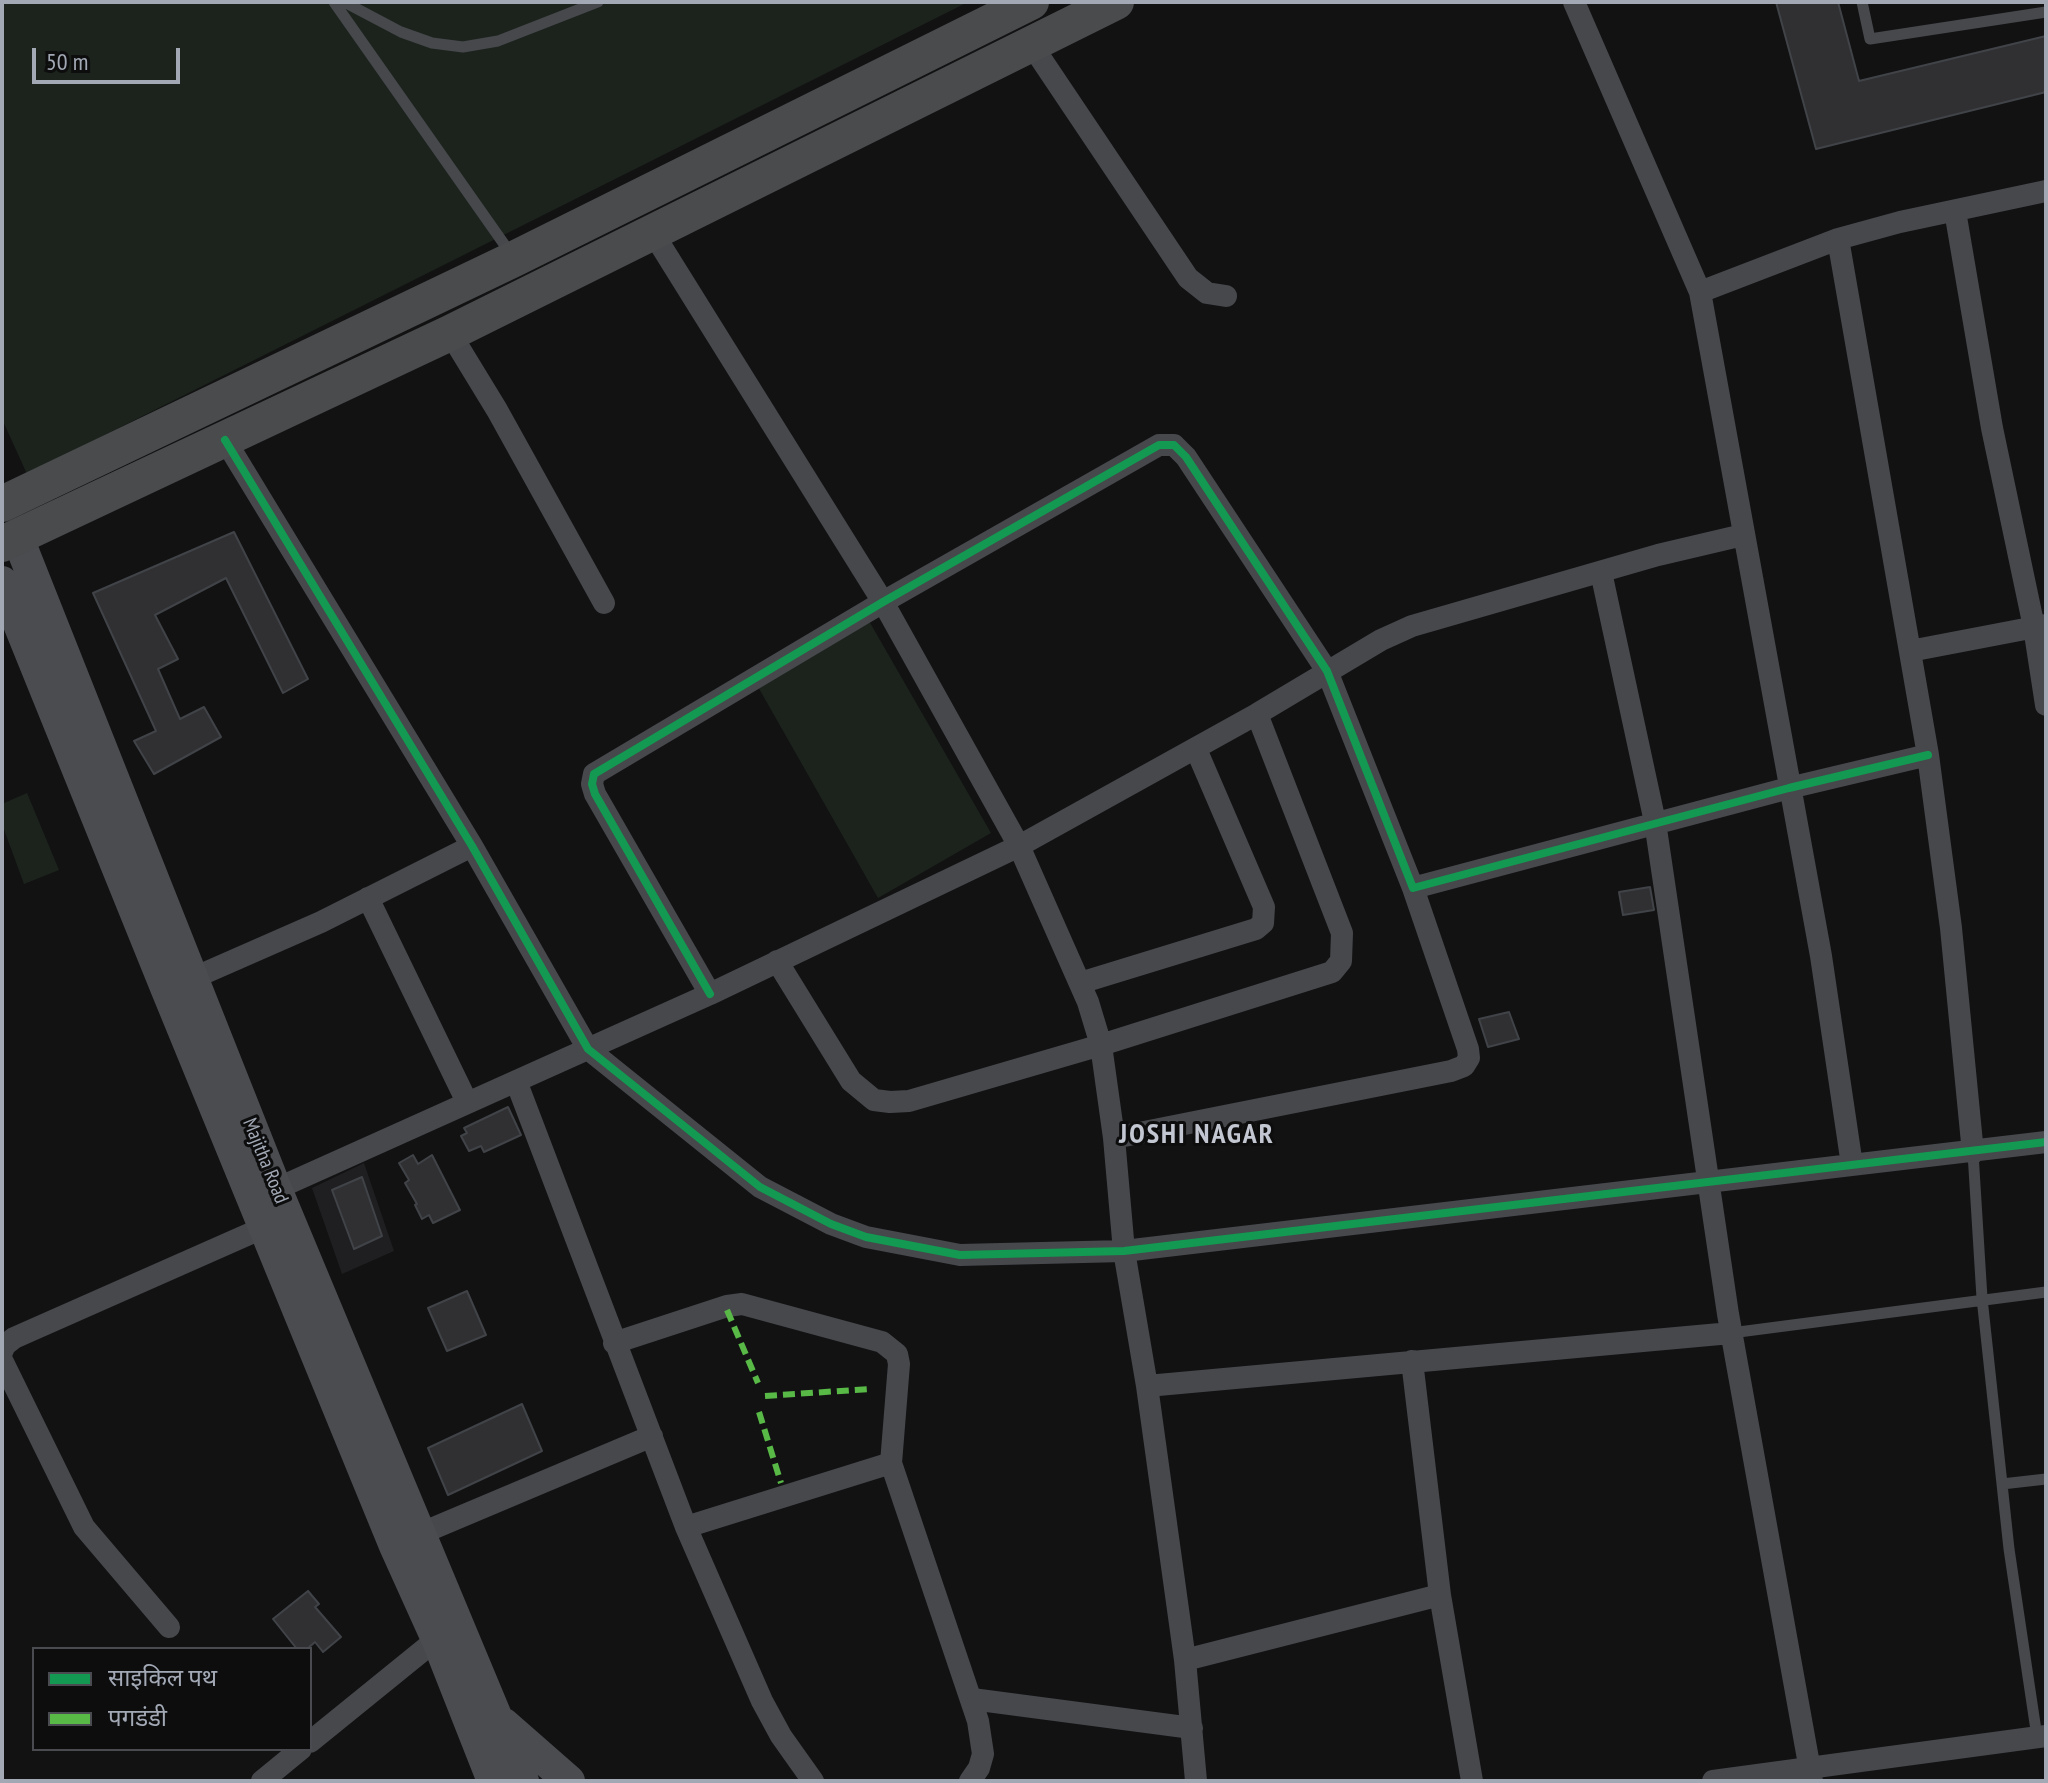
<!DOCTYPE html>
<html>
<head>
<meta charset="utf-8">
<style>
	body { margin:0 }
	#map { position:relative; width:2048px; height:1783px; overflow:hidden; background:#121213; font-family:"PT Sans Narrow","Noto Sans Devanagari",sans-serif }
	canvas { display:block }
	.frame { position:absolute; inset:0; border:4px solid #a2a9b5; pointer-events:none }
	.legend { position:absolute; left:32px; top:1647px; width:280px; height:104px; box-sizing:border-box; background:#0d0d0e; border:2px solid #494b51; margin:0; padding:10px 14px; list-style:none; font-size:24px; color:#a2a9b5 }
	.legend li { display:flex; align-items:center; gap:16px; height:40px }
	.legend b { width:40px; border:2px solid #494b51 }
	.scale { position:absolute; left:32px; top:48px; width:148px; height:36px; box-sizing:border-box; border:4px solid #a2a9b5; border-top:0; padding-left:10px; font-size:24px; line-height:28px; white-space:nowrap; color:#a2a9b5; -webkit-text-stroke:6px #0d0d0e; paint-order:stroke }
</style>
</head>
<body>
<div id="map">
<canvas width="2048" height="1783"></canvas>
<div class="frame"></div>
<ul class="legend">
<li><b style="height:10px;background:#139951"></b>साइकिल पथ</li>
<li><b style="height:10px;background:#58b947"></b>पगडंडी</li>
</ul>
<div class="scale">50 m</div>
</div>
<script>
const ctx = document.querySelector('canvas').getContext('2d');
ctx.lineJoin = 'round';
function fill(path, color) {
  ctx.fillStyle = color;
  ctx.fill(path, 'evenodd');
}
function toPath(rows) {
  const path = new Path2D();
  for (const r of rows) {
    path.moveTo(r[0], r[1]);
    for (let i = 2; i < r.length; i += 2) path.lineTo(r[i], r[i + 1]);
  }
  return path;
}
function strokePath(path, color, width, dash) {
  ctx.strokeStyle = color;
  ctx.lineWidth = width;
  ctx.lineCap = dash ? 'butt' : 'round';
  ctx.setLineDash(dash || []);
  ctx.stroke(path);
}
function drawText(font, color, halo, rows, align = 'center') {
  ctx.font = font + ' "PT Sans Narrow",sans-serif';
  ctx.lineWidth = 6;
  ctx.setLineDash([]);
  ctx.textBaseline = 'middle';
  ctx.strokeStyle = halo;
  ctx.fillStyle = color;
  for (const [text, x, y, turn = 0] of rows) {
    ctx.save();
    ctx.translate(x, y);
    ctx.rotate((+turn || 0) * Math.PI / 180);
    ctx.textAlign = isNaN(turn) ? turn : align;
    if (halo) ctx.strokeText(text, 0, 0);
    ctx.fillText(text, 0, 0);
    ctx.restore();
  }
}
fill(toPath([
	[364,1163,394,1251,342,1274,312,1188]
]), '#1f1f21');
fill(toPath([
	[2,2,968,2,27,474,2,419],
	[869,621,991,833,878,898,757,685],
	[27,793,59,870,24,884,2,824,2,804]
]), '#1c231d');
const building = toPath([
	[1776,2,1838,2,1859,81,2046,36,2046,92,1816,149,1776,2],
	[234,532,308,679,283,693,226,578,155,615,178,659,158,669,180,719,204,707,221,737,154,774,134,741,156,731,93,593,234,532],
	[1650,887,1654,910,1623,915,1619,892,1650,887],
	[1509,1012,1519,1039,1488,1047,1479,1019,1509,1012],
	[508,1107,521,1135,484,1152,481,1146,469,1151,461,1136,467,1133,464,1128,508,1107],
	[413,1155,418,1164,432,1155,460,1210,433,1223,429,1215,422,1219,415,1205,417,1204,405,1183,409,1180,399,1163,413,1155],
	[362,1177,382,1236,354,1249,332,1190,362,1177],
	[467,1291,486,1335,447,1351,428,1308,467,1291],
	[522,1404,542,1451,448,1495,428,1448,522,1404],
	[308,1591,319,1604,315,1607,341,1637,323,1652,315,1642,307,1649,297,1649,273,1619,308,1591]
]);
fill(building, '#303032');
strokePath(building, '#404347', 2);
strokePath(toPath([
	[334,2,511,254],
	[344,2,401,32,432,43,463,47,498,41,598,2],
	[1862,2,1870,39,2046,12],
	[1973,1153,1982,1298,2009,1549,2037,1737],
	[1731,1333,2046,1292],
	[2002,1484,2046,1479]
]), '#46484c', 11);
strokePath(toPath([
	[1574,2,1700,292,1821,956,1852,1165],
	[1031,44,1188,278,1207,293,1226,296],
	[1955,211,1992,428,2034,627,2046,705],
	[653,233,883,602,1019,846,1088,1002,1101,1045,1114,1138,1124,1251,1147,1386,1185,1660,1196,1781],
	[1838,239,1928,755,1951,928,1973,1153],
	[1700,292,1838,239,1900,222,2046,191],
	[450,333,497,410,604,603],
	[225,440,472,846,588,1049,760,1187,831,1224,866,1237,960,1255,1124,1251,2046,1142],
	[1601,572,1655,822,1728,1314,1812,1781],
	[1910,651,2046,625],
	[368,898,467,1102],
	[777,961,851,1081,874,1100,890,1102,909,1101,1101,1045,1332,972,1341,961,1342,933,1257,714],
	[182,983,321,922,472,846],
	[1080,983,1256,929,1263,923,1264,907,1196,749],
	[710,994,595,794,592,784,594,774,883,602,1159,445,1174,445,1186,457,1327,671,1413,888,1789,788,1928,755],
	[516,1081,686,1527,762,1701,781,1736,813,1781],
	[1114,1138,1451,1071,1464,1066,1469,1058,1468,1049,1413,888],
	[276,1189,710,994,1019,846,1257,714,1381,640,1412,626,1658,555,1743,535],
	[614,1343,727,1306,742,1304,882,1342,897,1354,899,1364,891,1463,978,1721,983,1754,979,1768,970,1781],
	[2,1352,5,1345,14,1338,265,1227],
	[2,1360,84,1527,169,1627],
	[1412,1361,1440,1595,1472,1781],
	[1147,1386,1731,1333],
	[686,1527,891,1463],
	[422,1533,652,1436],
	[1185,1660,1440,1595],
	[972,1699,1192,1728],
	[310,1742,437,1639],
	[262,1781,301,1749],
	[1713,1781,2046,1736]
]), '#46484c', 22);
strokePath(toPath([
	[17,536,276,1189,523,1781],
	[2,582,167,990,395,1546,437,1639,493,1781],
	[504,1724,569,1781]
]), '#4a4c50', 32);
strokePath(toPath([
	[2,504,514,259,1031,2],
	[2,544,450,333,1116,2]
]), '#494b4d', 36);
strokePath(toPath([
	[727,1310,758,1383],
	[765,1396,870,1389],
	[759,1412,781,1483]
]), '#58b947', 6, [12, 6]);
strokePath(toPath([
	[225,440,472,846,588,1049,760,1187,831,1224,866,1237,960,1255,1124,1251,2046,1142],
	[710,994,595,794,592,784,594,774,883,602,1159,445,1174,445,1186,457,1327,671,1413,888,1789,788,1928,755]
]), '#139951', 8);
drawText('20px', '#a2a9b5', '#0d0d0e', [
	["Majitha Road",265,1161,68]
]);
ctx.letterSpacing = '2px';
drawText('bold 28px', '#c3c7d1', '#0d0d0e', [
	["JOSHI NAGAR",1197,1135]
]);
ctx.letterSpacing = '0px';
</script>
</body>
</html>
